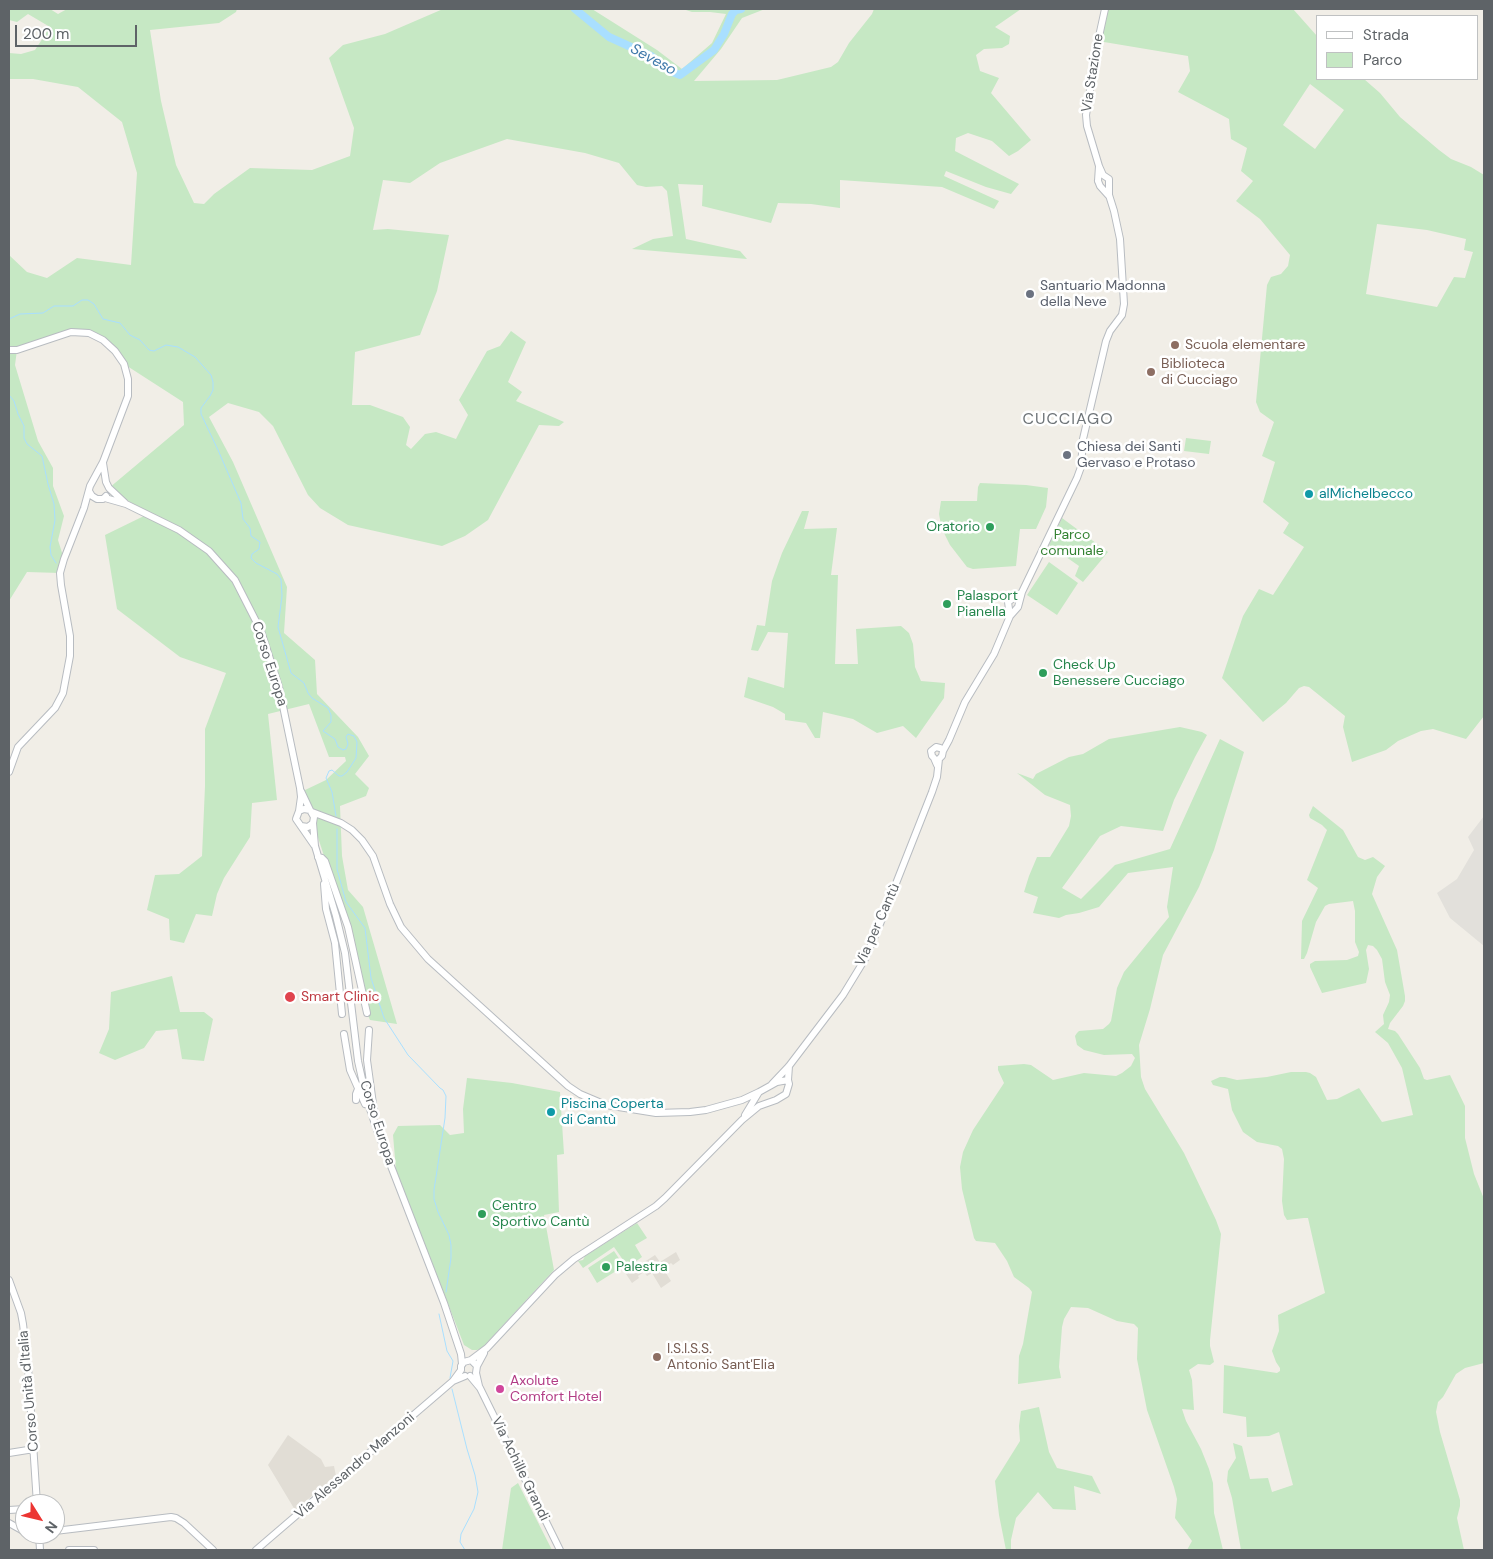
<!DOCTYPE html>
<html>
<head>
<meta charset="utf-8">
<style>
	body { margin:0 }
	#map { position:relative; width:1493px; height:1559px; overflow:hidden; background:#f1eee7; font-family:"DM Sans",sans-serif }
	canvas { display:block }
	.frame { position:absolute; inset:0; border:10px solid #5e6367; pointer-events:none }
	.legend { position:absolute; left:1316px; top:15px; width:162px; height:65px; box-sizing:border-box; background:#fff; border:1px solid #bfc1c2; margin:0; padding:6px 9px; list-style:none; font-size:15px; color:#5e6367 }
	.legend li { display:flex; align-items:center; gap:10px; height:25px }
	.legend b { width:25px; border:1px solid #bfc1c2 }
	.north { position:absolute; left:15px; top:1494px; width:50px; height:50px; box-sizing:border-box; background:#fff; border:1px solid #bfc1c2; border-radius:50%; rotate:126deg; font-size:14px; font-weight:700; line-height:20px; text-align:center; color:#5e6367 }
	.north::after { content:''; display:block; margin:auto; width:18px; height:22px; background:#ec3532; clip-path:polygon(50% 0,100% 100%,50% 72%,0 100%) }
	.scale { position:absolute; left:15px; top:25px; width:122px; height:22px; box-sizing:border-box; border:2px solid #5e6367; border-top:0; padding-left:6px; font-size:15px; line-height:18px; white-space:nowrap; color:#5e6367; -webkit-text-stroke:4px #fff; paint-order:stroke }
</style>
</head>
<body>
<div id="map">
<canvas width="1493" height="1559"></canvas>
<div class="frame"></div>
<ul class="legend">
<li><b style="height:6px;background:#fff"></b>Strada</li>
<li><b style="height:14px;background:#c6e8c4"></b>Parco</li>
</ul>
<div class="north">N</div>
<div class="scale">200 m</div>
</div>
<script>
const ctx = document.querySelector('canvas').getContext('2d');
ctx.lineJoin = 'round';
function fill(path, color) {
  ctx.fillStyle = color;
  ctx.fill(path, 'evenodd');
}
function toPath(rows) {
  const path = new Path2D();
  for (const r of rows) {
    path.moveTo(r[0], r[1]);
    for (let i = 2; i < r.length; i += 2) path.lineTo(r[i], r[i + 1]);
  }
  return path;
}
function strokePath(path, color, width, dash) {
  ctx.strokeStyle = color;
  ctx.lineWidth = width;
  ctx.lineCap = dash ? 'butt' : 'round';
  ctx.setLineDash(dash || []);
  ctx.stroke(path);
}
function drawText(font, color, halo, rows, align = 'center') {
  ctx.font = font + ' "DM Sans",sans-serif';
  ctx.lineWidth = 5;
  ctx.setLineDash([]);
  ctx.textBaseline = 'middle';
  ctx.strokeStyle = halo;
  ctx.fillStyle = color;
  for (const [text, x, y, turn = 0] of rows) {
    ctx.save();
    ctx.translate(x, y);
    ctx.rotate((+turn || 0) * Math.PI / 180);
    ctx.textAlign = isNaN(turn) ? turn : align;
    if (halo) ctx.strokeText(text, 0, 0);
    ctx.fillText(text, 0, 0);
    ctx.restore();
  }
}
fill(toPath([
	[1484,816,1484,946,1450,918,1437,893,1457,879,1474,850,1468,837]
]), '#e2e0db');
fill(toPath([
	[676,1252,680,1260,673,1265,671,1263,663,1268,671,1281,661,1288,652,1273,647,1276,644,1272,638,1276,639,1278,632,1283,626,1274,655,1255,660,1262],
	[288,1435,321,1459,325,1467,334,1466,336,1476,295,1510,268,1465]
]), '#e1ddd5');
fill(toPath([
	[9,9,50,9,58,14,67,9,237,9,236,12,219,23,150,30,161,101,176,165,194,203,204,204,214,194,250,168,312,170,350,156,354,128,329,58,343,45,385,34,443,9,592,9,657,50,682,69,712,43,726,14,710,12,692,12,683,9,765,9,742,18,721,49,694,81,777,80,831,67,838,62,849,43,872,14,874,9,1021,9,995,27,1010,36,1009,44,1002,48,984,49,976,55,980,71,999,78,991,93,1031,140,1018,151,1009,156,992,141,968,133,956,138,955,151,1019,184,1011,194,986,187,946,171,944,176,999,201,994,209,942,187,840,180,840,208,811,204,778,203,771,223,702,206,703,185,678,184,686,239,740,251,747,259,632,249,653,239,673,236,667,191,662,186,646,187,637,185,619,163,585,153,507,139,440,163,410,183,383,180,373,230,388,229,449,235,437,291,420,335,355,352,352,405,370,405,403,417,410,427,406,445,411,449,425,434,436,432,456,439,468,415,459,400,487,351,500,346,511,331,526,342,508,382,522,392,516,401,564,422,559,426,539,425,488,520,465,536,442,546,348,525,320,508,308,495,273,426,259,412,228,403,209,417,233,462,287,587,284,633,315,660,317,694,358,737,369,756,355,774,369,788,366,796,340,806,342,856,348,890,363,907,397,1024,370,1020,367,1013,335,890,303,791,326,780,346,761,345,757,329,757,309,704,268,714,277,800,252,803,250,837,224,878,217,894,212,916,196,914,184,943,170,940,169,919,147,910,155,875,179,874,202,856,205,786,205,729,226,673,180,657,117,609,105,535,148,514,109,488,184,425,183,402,124,364,115,351,89,333,71,332,17,350,15,365,38,441,53,468,53,486,64,516,58,540,64,559,60,573,27,572,9,601,9,255,27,272,47,278,77,258,131,265,137,173,122,122,78,87,33,79,9,79,9,53,21,54,35,50,50,27,28,14,17,22,9,20],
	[1105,9,1293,9,1317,36,1317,79,1364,79,1380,93,1400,117,1439,150,1451,159,1471,167,1484,175,1484,716,1466,739,1433,729,1421,731,1398,741,1386,750,1352,762,1343,727,1345,716,1309,687,1304,686,1299,688,1286,703,1263,722,1222,678,1243,616,1259,589,1273,595,1304,547,1283,533,1289,523,1263,502,1275,462,1262,456,1274,422,1260,412,1256,402,1267,285,1271,277,1281,274,1288,266,1290,255,1260,219,1236,201,1253,181,1241,171,1247,148,1231,139,1229,119,1178,92,1190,71,1188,56,1098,41],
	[1310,84,1344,110,1315,149,1283,125],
	[1377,224,1427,230,1466,239,1464,250,1473,252,1465,278,1454,277,1437,307,1366,294],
	[1186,438,1211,441,1209,454,1184,451],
	[980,483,1026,485,1048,488,1046,507,1036,529,1020,529,1016,566,973,569,967,567,950,545,945,535,941,525,939,514,941,501,977,501,978,487],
	[802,511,809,511,804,529,837,528,831,575,838,575,835,664,858,664,856,629,901,626,909,633,913,644,915,667,921,681,945,683,944,698,916,738,903,726,877,733,853,719,823,712,820,738,815,738,806,723,785,720,785,714,773,707,744,697,748,677,784,688,788,633,768,632,758,651,751,650,757,625,765,626,772,581,782,553],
	[1062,518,1108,552,1083,582,1075,576,1079,566,1049,545],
	[1049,562,1078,583,1057,615,1027,595],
	[1180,727,1202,732,1207,735,1195,757,1174,800,1163,831,1121,826,1100,836,1062,888,1081,899,1115,865,1170,849,1220,739,1244,752,1214,850,1199,887,1163,955,1150,1009,1139,1045,1141,1077,1145,1089,1184,1153,1216,1220,1221,1234,1210,1340,1210,1346,1214,1362,1210,1365,1198,1364,1189,1370,1192,1380,1194,1410,1182,1409,1186,1421,1201,1449,1209,1469,1213,1483,1214,1513,1223,1550,1187,1550,1192,1541,1175,1518,1177,1499,1174,1487,1147,1410,1137,1359,1138,1328,1134,1324,1117,1321,1088,1308,1071,1307,1064,1319,1062,1327,1059,1367,1061,1378,1018,1384,1019,1356,1023,1344,1032,1292,1029,1288,1014,1277,1007,1261,995,1243,976,1241,974,1238,962,1189,960,1167,963,1152,973,1130,1004,1083,998,1070,998,1066,1024,1064,1031,1065,1053,1080,1084,1073,1116,1076,1122,1073,1131,1066,1135,1058,1132,1054,1104,1055,1084,1050,1077,1045,1075,1036,1077,1033,1079,1031,1103,1029,1109,1024,1111,1021,1117,988,1124,972,1169,917,1167,907,1173,867,1128,873,1099,907,1079,913,1066,915,1059,918,1033,913,1038,897,1024,892,1029,876,1037,857,1050,857,1069,826,1071,816,1070,805,1045,795,1017,773,1033,779,1036,774,1069,757,1083,754,1109,739],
	[1313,806,1343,830,1358,857,1365,860,1373,857,1385,866,1377,877,1372,894,1397,950,1405,996,1405,1001,1403,1006,1390,1023,1388,1029,1395,1031,1398,1034,1420,1068,1424,1079,1427,1080,1450,1075,1465,1106,1465,1138,1474,1174,1484,1199,1484,1363,1465,1368,1456,1374,1443,1397,1438,1402,1436,1412,1440,1432,1460,1500,1460,1506,1457,1518,1464,1550,1241,1550,1232,1498,1227,1481,1228,1471,1236,1458,1233,1443,1242,1446,1250,1479,1268,1478,1272,1492,1293,1485,1279,1432,1269,1436,1247,1437,1246,1417,1223,1413,1224,1365,1277,1373,1280,1371,1280,1368,1276,1362,1272,1351,1279,1331,1278,1315,1325,1293,1308,1218,1304,1218,1287,1220,1284,1215,1282,1201,1284,1159,1282,1149,1278,1146,1257,1142,1243,1132,1232,1110,1228,1089,1213,1085,1211,1081,1220,1077,1225,1077,1237,1080,1267,1077,1291,1072,1306,1072,1310,1073,1316,1077,1327,1100,1337,1099,1359,1088,1382,1122,1413,1115,1402,1068,1388,1043,1375,1032,1384,1024,1383,1015,1389,1002,1390,995,1385,982,1382,959,1377,950,1373,946,1368,945,1366,950,1369,969,1366,983,1322,993,1310,967,1310,964,1315,961,1347,960,1358,956,1359,952,1355,942,1355,911,1353,901,1329,904,1325,906,1316,922,1307,953,1304,959,1301,959,1302,921,1318,888,1307,880,1327,830,1322,825,1310,818,1309,815],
	[172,976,180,1012,204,1012,213,1019,204,1061,182,1059,177,1029,156,1031,144,1048,115,1060,99,1053,109,1029,111,992],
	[467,1078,512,1083,560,1092,564,1154,557,1155,559,1212,544,1215,554,1270,481,1349,477,1350,472,1350,464,1345,396,1170,393,1135,398,1126,440,1125,450,1135,464,1133,463,1109],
	[637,1223,647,1238,635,1245,642,1257,628,1267,614,1247,583,1268,578,1261,583,1260,585,1256],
	[614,1251,624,1266,597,1283,588,1268],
	[1039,1407,1049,1452,1057,1468,1092,1476,1101,1494,1074,1486,1076,1510,1053,1509,1038,1492,1016,1518,1011,1540,1011,1550,1006,1550,999,1515,995,1481,1020,1441,1019,1426,1021,1411],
	[518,1483,552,1550,502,1550,511,1488]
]), '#c6e8c4');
strokePath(toPath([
	[9,319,20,314,43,313,54,306,73,306,82,300,88,300,94,304,103,319,120,323,130,335,140,340,149,350,154,351,166,345,178,347,195,357,211,375,213,382,213,390,210,396,201,408,201,414,218,450,241,503,243,519,250,528,251,536,260,542,259,549,252,554,251,558,256,563,277,574,281,579,282,596,278,627,291,673,304,683,308,693,312,698,328,708,331,715,331,722,323,731,335,739,338,747,343,750,346,749,348,744,346,737,348,734,354,736,357,742,356,758,347,772,342,776,339,776,332,770,329,771,326,778,332,792,336,816],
	[9,335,9,342],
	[9,395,14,401,18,414,24,426,24,438,27,444,42,456,48,484,54,504,55,520,50,547,51,555,56,563],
	[337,829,337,869,346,902,365,928,371,978,384,1018,408,1055,440,1088,443,1090,446,1096,445,1118,434,1190,434,1199,438,1212,449,1235,451,1245,451,1258,446,1292],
	[439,1314,447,1351,453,1361,450,1378],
	[452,1389,467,1449,475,1475,478,1492,474,1509,461,1534,460,1542,465,1550]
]), '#a9dfff', 1);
strokePath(toPath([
	[575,9,609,37,651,56,670,71,680,75,714,50,724,34,732,14,736,10,741,9]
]), '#a9dfff', 8);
const secondary = toPath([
	[1098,181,1099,166,1087,126,1086,115,1098,41,1105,9],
	[1098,181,1100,186,1109,196],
	[9,350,17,350,71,332,89,333,103,340,115,351,124,364,128,379,128,396,103,462,90,486,84,508,64,559,60,573,61,585,70,636,70,656,63,693,55,708,18,747,9,772],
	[103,463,106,482,109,488,125,503],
	[89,491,92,496,97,499,103,499,106,496],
	[105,498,126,504,179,530,209,551,235,580,261,631,279,687,300,788,301,797,299,811],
	[1010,616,1008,602,1021,593],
	[937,765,934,758,932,756,931,751,936,747,940,748],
	[301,791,310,810],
	[312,812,341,823,352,830,362,840,373,856,390,904,401,927,428,959,568,1086,580,1094,606,1105,656,1113,690,1112,706,1110,742,1100,759,1092],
	[313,823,315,846,336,916,345,953,358,1061,366,1097,377,1130,444,1303,461,1354,462,1364],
	[301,826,308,827,313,823,314,817,310,810,304,809,299,811,296,819,314,845],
	[318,857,322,858,325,861,348,927,367,1013],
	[324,884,326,909,335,943,342,1014],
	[369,1030,367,1060,374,1111],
	[344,1034,350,1070,365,1104],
	[772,1084,789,1066,843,995,865,959,880,924,932,792,937,777,939,759,942,756,943,751,949,740,965,702,994,654,1010,616,1018,607,1022,592,1077,478,1081,467,1083,439,1106,341,1110,331,1122,315,1124,304,1120,239,1114,211,1109,195,1109,179,1103,175,1099,166],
	[356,1100,356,1094,358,1089],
	[745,1115,759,1092,777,1082,788,1080],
	[9,1280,21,1313,23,1324,28,1367,37,1504],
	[471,1360,487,1348,555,1275,574,1259,656,1206,665,1198,742,1120,759,1106,776,1100,786,1094,789,1084,788,1080,789,1066],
	[470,1376,480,1388,560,1550],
	[453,1381,465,1376],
	[479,1386,476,1373,477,1366,484,1353],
	[9,1453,34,1449],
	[9,1510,25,1509],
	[9,1523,25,1532],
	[55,1531,171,1517,176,1518,184,1523,213,1550],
	[39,1534,40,1550],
	[69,1550,94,1550],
	[256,1550,453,1381,461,1370,461,1366,464,1362,471,1360,477,1366]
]);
strokePath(secondary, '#b8bcc1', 8);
strokePath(secondary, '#fff', 6);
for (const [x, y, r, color] of [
	[1030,294,5,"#6b7280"],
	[1175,345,5,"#8d6e63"],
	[1151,372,5,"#8d6e63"],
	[1067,455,5,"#6b7280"],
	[1309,494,5,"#0f9aa8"],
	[990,527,5,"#2e9e5b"],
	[947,604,5,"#2e9e5b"],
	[1043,673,5,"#2e9e5b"],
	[290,997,6,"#e0444e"],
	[551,1112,5,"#0f9aa8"],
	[482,1214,5,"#2e9e5b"],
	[606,1267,5,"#2e9e5b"],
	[657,1357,5,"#8d6e63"],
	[500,1389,5,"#d1479c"]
]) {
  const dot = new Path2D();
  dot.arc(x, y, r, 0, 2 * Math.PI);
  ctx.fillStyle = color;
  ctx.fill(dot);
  strokePath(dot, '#fff', 2);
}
drawText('14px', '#5e6367', '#fff', [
	["Via Stazione",1093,73,-81],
	["Corso Europa",269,664,72],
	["Via per Cantù",878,925,-66],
	["Corso Europa",377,1123,72],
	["Corso Unità d'Italia",29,1391,-95],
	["Via Alessandro Manzoni",355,1466,-41],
	["Via Achille Grandi",520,1469,64]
]);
drawText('14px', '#5b616d', '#fff', [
	["Santuario Madonna",1040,286],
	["della Neve",1040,302],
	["Chiesa dei Santi",1077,447],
	["Gervaso e Protaso",1077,463]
], 'left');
drawText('14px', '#785e54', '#fff', [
	["Scuola elementare",1185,345],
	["Biblioteca",1161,364],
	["di Cucciago",1161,380],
	["I.S.I.S.S.",667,1349],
	["Antonio Sant'Elia",667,1365]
], 'left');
drawText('14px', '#0d838f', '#fff', [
	["alMichelbecco",1319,494],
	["Piscina Coperta",561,1104],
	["di Cantù",561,1120]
], 'left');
drawText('14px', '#27864d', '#fff', [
	["Oratorio",980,527,"right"],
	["Palasport",957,596],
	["Pianella",957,612],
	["Check Up",1053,665],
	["Benessere Cucciago",1053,681],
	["Centro",492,1206],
	["Sportivo Cantù",492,1222],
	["Palestra",616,1267]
], 'left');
drawText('14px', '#348233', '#fff', [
	["Parco",1072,535],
	["comunale",1072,551]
]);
drawText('14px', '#be3a42', '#fff', [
	["Smart Clinic",301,997]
], 'left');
drawText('14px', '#b23c85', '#fff', [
	["Axolute",510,1381],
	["Comfort Hotel",510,1397]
], 'left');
drawText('italic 15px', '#407aab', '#fff', [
	["Seveso",653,60,29]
]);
ctx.letterSpacing = '1px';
drawText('16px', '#6f7579', '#fff', [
	["CUCCIAGO",1068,420]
]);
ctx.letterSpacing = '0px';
</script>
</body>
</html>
